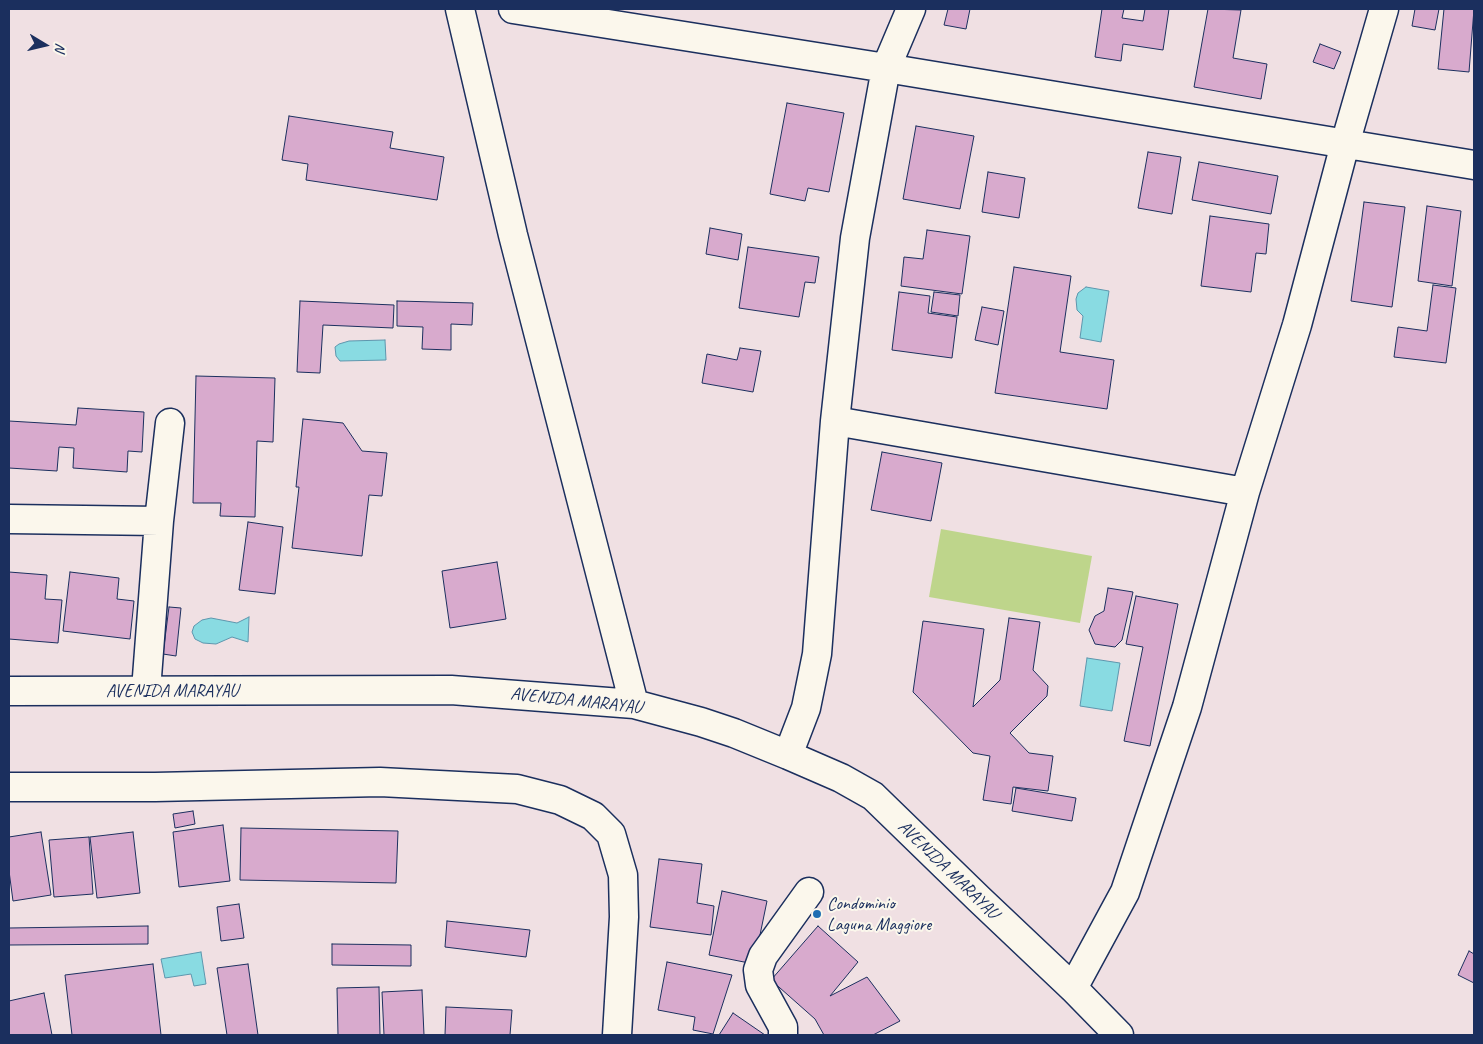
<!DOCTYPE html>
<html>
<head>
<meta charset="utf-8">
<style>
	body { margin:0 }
	#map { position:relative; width:1483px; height:1044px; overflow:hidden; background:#f0e0e3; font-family:Caveat,sans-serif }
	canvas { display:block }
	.frame { position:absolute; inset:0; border:10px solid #1b2f5e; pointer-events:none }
	.north { position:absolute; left:20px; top:20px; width:50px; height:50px; -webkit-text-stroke:4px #fbf7ec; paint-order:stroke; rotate:99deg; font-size:14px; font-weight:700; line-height:20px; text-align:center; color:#1b2f5e }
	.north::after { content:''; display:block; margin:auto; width:18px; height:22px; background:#1b2f5e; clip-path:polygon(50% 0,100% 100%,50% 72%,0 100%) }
</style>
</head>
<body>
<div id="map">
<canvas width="1483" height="1044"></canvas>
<div class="frame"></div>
<div class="north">N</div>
</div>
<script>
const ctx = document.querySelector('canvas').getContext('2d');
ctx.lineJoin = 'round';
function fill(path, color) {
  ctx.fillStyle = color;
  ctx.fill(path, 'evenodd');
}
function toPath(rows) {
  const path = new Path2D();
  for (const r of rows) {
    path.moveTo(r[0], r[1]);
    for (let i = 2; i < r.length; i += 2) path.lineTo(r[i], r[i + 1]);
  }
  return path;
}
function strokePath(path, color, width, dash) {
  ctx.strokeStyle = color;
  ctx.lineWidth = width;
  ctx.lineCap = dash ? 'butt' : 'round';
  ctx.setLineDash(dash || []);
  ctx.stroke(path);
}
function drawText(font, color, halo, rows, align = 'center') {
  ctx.font = font + ' Caveat,sans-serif';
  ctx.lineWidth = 4;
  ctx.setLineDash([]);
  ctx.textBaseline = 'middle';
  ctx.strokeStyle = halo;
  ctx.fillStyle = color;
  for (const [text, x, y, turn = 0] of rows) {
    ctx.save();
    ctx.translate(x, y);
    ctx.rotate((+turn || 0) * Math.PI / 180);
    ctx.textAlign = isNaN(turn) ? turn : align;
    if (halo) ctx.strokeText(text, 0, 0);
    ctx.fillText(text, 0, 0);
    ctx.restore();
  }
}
fill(toPath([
	[941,529,1092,556,1080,623,929,597]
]), '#bed58b');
const water = toPath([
	[1086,287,1109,291,1101,342,1080,338,1083,316,1077,310,1076,299,1078,293,1086,287],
	[385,340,386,360,340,361,336,356,335,347,339,344,349,341,385,340],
	[249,617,248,642,232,637,216,644,203,643,195,639,192,632,194,626,202,620,211,618,237,623,249,617],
	[1087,658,1120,663,1112,711,1080,706,1087,658],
	[201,952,206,984,194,986,191,974,165,978,161,959,201,952]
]);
fill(water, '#89dbe2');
strokePath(water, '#5d96ad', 1);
const building = toPath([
	[948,9,970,9,966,29,944,25,948,9],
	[1102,9,1124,9,1122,18,1143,21,1145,9,1169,9,1163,50,1123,44,1121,61,1095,57,1102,9],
	[1208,9,1241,10,1233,58,1267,64,1261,99,1194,87,1208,9],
	[1415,9,1439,9,1435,30,1412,26,1415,9],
	[1444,9,1474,9,1469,72,1438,69,1444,9],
	[1320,44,1341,52,1334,69,1313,62,1320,44],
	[787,103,844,113,829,192,808,188,805,201,770,194,787,103],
	[289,116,393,132,390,148,444,157,437,200,306,180,308,164,282,160,289,116],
	[916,126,974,136,960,209,903,199,916,126],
	[1148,152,1181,157,1172,214,1138,208,1148,152],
	[1199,162,1278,176,1271,214,1192,200,1199,162],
	[988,172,1025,178,1019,218,982,212,988,172],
	[1364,202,1405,207,1392,307,1351,301,1364,202],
	[1427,206,1461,211,1452,286,1418,281,1427,206],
	[1210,216,1269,224,1266,254,1256,253,1251,292,1201,286,1210,216],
	[710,228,742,234,738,260,706,254,710,228],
	[927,230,970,236,962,294,901,286,904,257,923,259,927,230],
	[748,247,819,257,815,283,805,282,799,317,739,308,748,247],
	[1014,267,1071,276,1060,352,1114,360,1107,409,995,393,1014,267],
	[1433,285,1456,288,1446,363,1394,357,1398,327,1427,331,1433,285],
	[899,292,930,296,928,313,957,317,952,358,892,350,899,292],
	[934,292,960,295,958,316,931,312,934,292],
	[300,301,394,305,393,328,323,325,320,373,297,372,300,301],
	[397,301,473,303,472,325,451,324,451,350,422,349,423,327,397,326,397,301],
	[982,307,1004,311,998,345,975,340,982,307],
	[740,348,761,351,753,392,702,383,707,354,737,360,740,348],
	[196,376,275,378,273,442,257,441,255,517,220,516,221,503,193,503,196,376],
	[78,408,144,412,142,452,128,451,127,472,73,468,74,448,59,447,57,471,9,468,9,421,76,425,78,408],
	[303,419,343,423,362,451,387,453,382,496,369,495,362,556,292,548,299,487,296,487,303,419],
	[882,452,942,463,931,521,871,510,882,452],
	[248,522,283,527,275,594,239,590,248,522],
	[497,562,506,619,450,628,442,571,497,562],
	[9,572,47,575,45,599,62,600,58,643,9,639,9,572],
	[70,572,119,578,117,599,134,601,130,639,63,631,70,572],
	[1108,588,1133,592,1122,640,1115,647,1095,644,1089,630,1095,616,1104,611,1108,588],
	[1136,596,1178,604,1150,746,1124,741,1143,647,1126,644,1136,596],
	[169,607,181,608,176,656,163,654,169,607],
	[1009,618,1040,622,1033,670,1048,686,1047,696,1010,733,1029,753,1053,756,1048,791,1013,787,1011,804,983,800,990,756,973,753,913,692,923,621,984,629,973,707,1000,680,1009,618],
	[1016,788,1076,798,1072,821,1012,811,1016,788],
	[193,811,195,824,175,828,173,814,193,811],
	[223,825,230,881,179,887,173,832,223,825],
	[241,828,398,831,396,883,240,880,241,828],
	[41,832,51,895,13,901,9,871,9,837,41,832],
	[133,832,140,893,97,898,90,837,133,832],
	[89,837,93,894,54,897,49,840,89,837],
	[659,859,702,864,697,903,714,906,711,935,650,927,659,859],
	[722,891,767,901,754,964,709,955,722,891],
	[239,904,244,938,221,941,217,907,239,904],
	[447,921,530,930,526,957,445,947,447,921],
	[148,926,148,944,9,945,9,928,148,926],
	[818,926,858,962,830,996,867,977,900,1021,873,1035,824,1035,815,1019,771,980,818,926],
	[332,944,411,945,411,966,332,965,332,944],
	[1469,951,1474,954,1474,983,1458,975,1469,951],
	[667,962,732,975,713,1034,693,1030,695,1017,658,1010,667,962],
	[153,964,161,1035,72,1035,65,975,153,964],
	[248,964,258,1035,227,1035,217,968,248,964],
	[379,987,380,1035,338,1035,337,988,379,987],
	[422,990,424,1035,384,1035,382,992,422,990],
	[44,993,52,1035,9,1035,9,1001,44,993],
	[446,1007,512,1010,510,1035,445,1035,446,1007],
	[733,1013,765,1035,719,1035,733,1013]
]);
fill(building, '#d8aacd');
strokePath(building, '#1b2f5e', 1);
const minor = toPath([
	[460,9,513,235,634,704],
	[513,9,886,68,1474,165],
	[835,421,1245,492],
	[9,519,159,521],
	[146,690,159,521,170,423],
	[9,691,451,690,634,704,701,722,734,733,788,755,841,778,873,796,979,899,1073,988,1119,1035],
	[788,755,806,708,817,654,835,421,855,238,886,68,911,9],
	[9,787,155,787,380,782,517,789,560,800,593,816,611,834,623,875,624,917,617,1035],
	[1073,988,1125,892,1187,707,1245,492,1297,325,1345,144,1384,9],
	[783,1035,783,1027,760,985,758,970,763,956,809,892]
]);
strokePath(minor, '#1b2f5e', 31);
strokePath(minor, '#fbf7ec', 28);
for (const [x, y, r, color] of [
	[817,914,5,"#1f6fb2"]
]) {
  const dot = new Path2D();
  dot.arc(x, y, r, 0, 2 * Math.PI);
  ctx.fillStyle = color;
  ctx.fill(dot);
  strokePath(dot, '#fbf7ec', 2);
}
drawText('18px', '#1b2f5e', '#fbf7ec', [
	["AVENIDA MARAYAU",172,691],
	["AVENIDA MARAYAU",576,701,6],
	["AVENIDA MARAYAU",948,870,44]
]);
drawText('18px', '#1b2f5e', '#fbf7ec', [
	["Condominio",827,904],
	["Laguna Maggiore",827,925]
], 'left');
</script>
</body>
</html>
